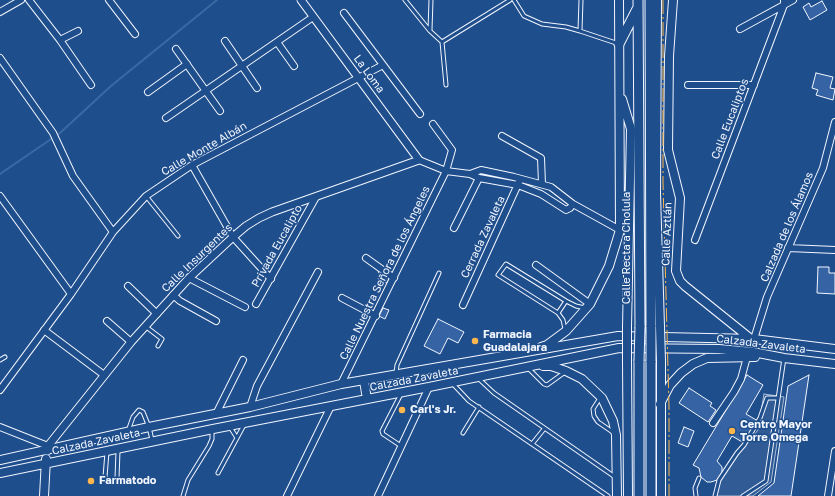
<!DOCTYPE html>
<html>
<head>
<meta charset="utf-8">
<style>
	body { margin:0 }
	canvas { display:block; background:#1f4e8c }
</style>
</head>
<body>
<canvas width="835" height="496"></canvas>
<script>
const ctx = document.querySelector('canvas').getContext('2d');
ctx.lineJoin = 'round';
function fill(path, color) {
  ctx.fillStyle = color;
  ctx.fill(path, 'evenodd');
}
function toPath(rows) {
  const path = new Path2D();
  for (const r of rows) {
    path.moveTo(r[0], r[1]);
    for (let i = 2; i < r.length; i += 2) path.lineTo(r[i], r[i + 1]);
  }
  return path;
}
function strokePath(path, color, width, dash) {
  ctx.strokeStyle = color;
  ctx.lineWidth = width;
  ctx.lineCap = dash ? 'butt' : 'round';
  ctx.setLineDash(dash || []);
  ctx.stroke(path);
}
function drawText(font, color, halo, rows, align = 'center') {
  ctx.font = font + ' "Golos Text",sans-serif';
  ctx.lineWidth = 3;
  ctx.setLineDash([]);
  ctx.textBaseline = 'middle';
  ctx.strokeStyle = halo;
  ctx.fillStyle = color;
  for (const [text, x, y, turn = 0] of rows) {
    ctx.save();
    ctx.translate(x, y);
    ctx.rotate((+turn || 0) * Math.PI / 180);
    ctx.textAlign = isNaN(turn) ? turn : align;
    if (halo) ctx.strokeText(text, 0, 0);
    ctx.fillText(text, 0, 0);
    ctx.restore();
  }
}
const parking = toPath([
	[764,394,784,397,771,482,753,496,715,496,717,484,735,458,758,430,764,394]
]);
fill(parking, '#305b95');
strokePath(parking, '#a8bbd7', 1);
strokePath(toPath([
	[0,174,60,133,111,86,217,0]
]), '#3b69a3', 2);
const building = toPath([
	[822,1,827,10,810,20,803,7,809,3,811,7,822,1],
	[816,73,833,77,830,88,835,89,833,100,816,95,818,90,812,88,816,73],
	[818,267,829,267,829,273,835,273,835,294,817,293,818,267],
	[380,269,390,277,387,283,378,279,381,274,378,272,380,269],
	[383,308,389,310,385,319,379,316,383,308],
	[438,319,464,332,458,343,448,338,440,354,424,346,438,319],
	[747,375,763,385,746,414,758,421,744,443,732,436,717,461,722,467,722,474,717,480,711,482,707,482,701,477,699,468,693,465,747,375],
	[809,375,791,496,758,496,774,483,788,386,809,375],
	[689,388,712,403,710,406,716,410,708,422,679,403,689,388],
	[684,427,694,431,688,447,678,443,684,427]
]);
fill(building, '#3563a3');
strokePath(building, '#f2f6ff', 1);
const service = toPath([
	[405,0,430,31,442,42],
	[514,0,524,16,542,24,566,27,580,31,619,44],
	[430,30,431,0],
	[580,31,581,0],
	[442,42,510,0],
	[442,42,446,85],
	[146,196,178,236],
	[558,313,566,301],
	[145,326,162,339,158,346],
	[565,329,563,320,558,313,498,275,506,264,566,301,576,306,585,308],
	[0,360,5,357],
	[528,368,544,384,547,385,565,372],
	[396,373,397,365,439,273],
	[479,379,494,393,615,477],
	[453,384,469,401,608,496],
	[401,394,382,431,383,434,401,446],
	[600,398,593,409,594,416,598,422,614,433],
	[230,427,237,438],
	[128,431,133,417,139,410,143,412,149,427,152,440],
	[463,433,479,407],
	[532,444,544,429],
	[107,452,105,477,108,481,115,481,117,478,118,451],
	[218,473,244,425],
	[183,496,188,480,209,446,212,439,212,431],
	[696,496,695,488,699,478],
	[715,496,719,480,737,453,744,445,760,418,767,398,778,398],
	[743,496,766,481,784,358]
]);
const minor = toPath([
	[29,0,60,40,78,31],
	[109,0,135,34],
	[0,12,21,0],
	[344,13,420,114],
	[740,29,793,0],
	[60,40,91,85],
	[225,41,257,88],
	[277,42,294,66],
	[176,49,220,111],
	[0,58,53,133,73,176,113,232],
	[688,85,754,85],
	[148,92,187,64],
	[166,118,313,17],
	[502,136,541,158,542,184],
	[419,160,446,171,470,174,479,178,518,185,541,194,566,210,570,208,573,204],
	[192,165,233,237,271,279],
	[470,174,481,170,514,177,551,187,573,204,620,230],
	[0,196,71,294],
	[454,228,479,178],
	[695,240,784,5,784,0],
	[788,248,835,250],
	[366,258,394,278],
	[536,265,590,304],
	[189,278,245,307],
	[128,286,157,314],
	[173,295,180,301,216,321],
	[342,298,376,316],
	[256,304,316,197],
	[463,305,519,182],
	[107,321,131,342],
	[44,330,104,375],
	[754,339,767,297,823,168,835,122],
	[341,384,446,171,452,150,433,124],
	[0,390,71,294,113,232,146,196,192,165,383,65],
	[250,407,257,386,318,272],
	[216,414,243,360],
	[713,423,734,392,741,379,747,357],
	[0,427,48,446],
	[287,496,331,406],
	[378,496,429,387],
	[828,496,835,451]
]);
const tertiary = toPath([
	[47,451,48,446,131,342,189,278,233,237,246,226,259,218,272,212,419,160,301,0]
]);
const secondary = toPath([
	[657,0,656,193,660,327],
	[673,0,669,56,668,150,680,198,676,271,680,281,685,286,751,339],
	[622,99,631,129,627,327],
	[541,347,547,345,566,331,590,304,609,266,620,230,619,0],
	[627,361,628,496],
	[661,361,661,496],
	[543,366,551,366,566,371,582,379,602,398,613,421,616,435,617,496],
	[364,381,367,399],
	[660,404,670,385,681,373,693,364,707,358,755,357],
	[0,460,149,427,250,407,341,384,618,336,754,339,835,349],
	[0,473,213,429,429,387,619,348,719,349,753,352,784,358,835,364],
	[44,496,46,459]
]);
const primary = toPath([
	[638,0,640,327],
	[650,0,651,327],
	[619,44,637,9],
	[639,361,639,496],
	[651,361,651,496]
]);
strokePath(service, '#f2f6ff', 5);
strokePath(minor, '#f2f6ff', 8);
strokePath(tertiary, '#f2f6ff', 9);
strokePath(secondary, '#f2f6ff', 10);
strokePath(primary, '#f2f6ff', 11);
strokePath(service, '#1f4e8c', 3);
strokePath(minor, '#1f4e8c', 6);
strokePath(tertiary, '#1f4e8c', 7);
strokePath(secondary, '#1f4e8c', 8);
strokePath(primary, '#1f4e8c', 9);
const secondaryBridge = toPath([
	[627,327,627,361],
	[660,327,661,361]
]);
const primaryBridge = toPath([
	[639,361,640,327],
	[651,361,651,327]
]);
strokePath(secondaryBridge, '#f2f6ff', 10, []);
strokePath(primaryBridge, '#f2f6ff', 11, []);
strokePath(secondaryBridge, '#1f4e8c', 8);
strokePath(primaryBridge, '#1f4e8c', 9);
strokePath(toPath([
	[663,0,663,183,669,406,669,496]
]), '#ffb74d', 1, [14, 3, 2, 3]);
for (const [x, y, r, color] of [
	[475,341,4,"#ffb74d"],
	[402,410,4,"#ffb74d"],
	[732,431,4,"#ffb74d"],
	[91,481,4,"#ffb74d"]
]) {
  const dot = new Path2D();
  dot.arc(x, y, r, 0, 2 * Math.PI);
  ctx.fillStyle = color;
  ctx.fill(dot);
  strokePath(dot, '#1f4e8c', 1.5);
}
drawText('11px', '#f2f6ff', '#1f4e8c', [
	["La Loma",369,74,54],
	["Calle Eucaliptos",730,119,-69],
	["Calle Monte Albán",204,149,-30],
	["Calzada de los Álamos",787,227,-67],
	["Calle Aztlán",667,234,-88],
	["Cerrada Zavaleta",483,237,-65],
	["Privada Eucalipto",277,246,-61],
	["Calle Recta a Cholula",627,248,-90],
	["Calle Insurgentes",197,258,-44],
	["Calle Nuestra Señora de los Ángeles",385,273,-64],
	["Calzada Zavaleta",761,344,7],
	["Calzada Zavaleta",414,379,-11],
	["Calzada Zavaleta",96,442,-12]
]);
drawText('bold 11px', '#f2f6ff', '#1f4e8c', [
	["Farmacia",483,335],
	["Guadalajara",483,348],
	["Carl's Jr.",410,410],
	["Centro Mayor",740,425],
	["Torre Omega",740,438],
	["Farmatodo",99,481]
], 'left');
</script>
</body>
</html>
